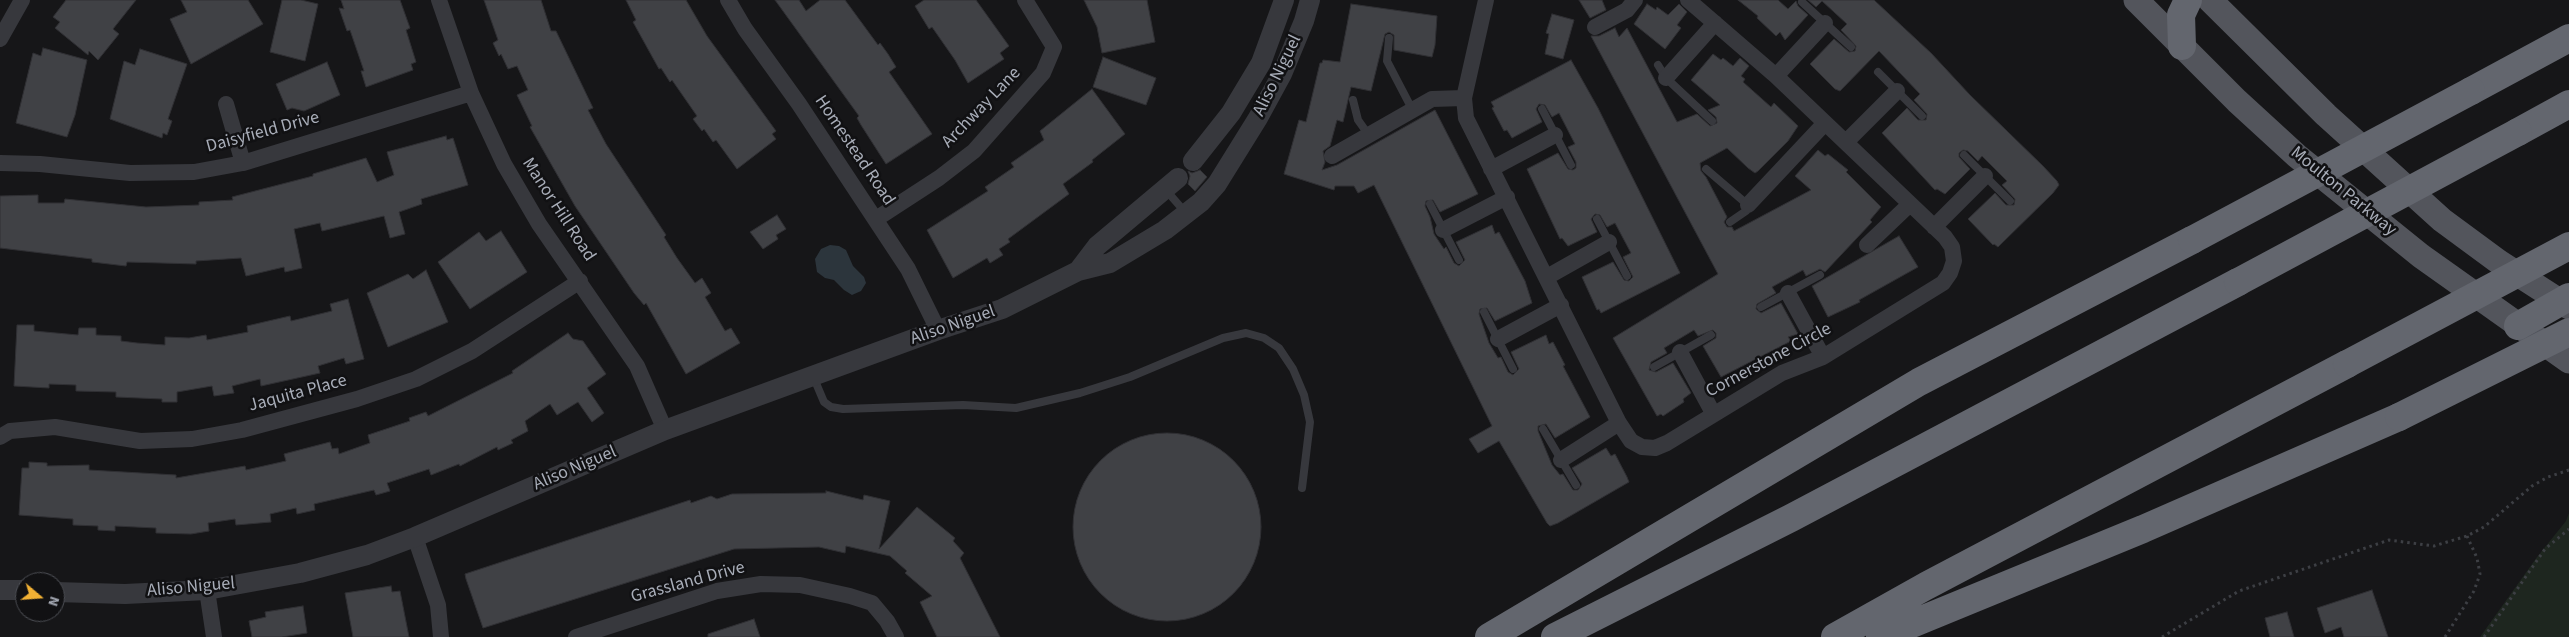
<!DOCTYPE html>
<html>
<head>
<meta charset="utf-8">
<style>
	body { margin:0 }
	#map { position:relative; width:2569px; height:637px; overflow:hidden; background:#161618; font-family:"Source Sans 3",sans-serif }
	canvas { display:block }
	.north { position:absolute; left:15px; top:572px; width:50px; height:50px; box-sizing:border-box; background:#111113; border:1px solid #4d4f55; border-radius:50%; rotate:108deg; font-size:14px; font-weight:700; line-height:20px; text-align:center; color:#a8adb8 }
	.north::after { content:''; display:block; margin:auto; width:18px; height:22px; background:#f2b134; clip-path:polygon(50% 0,100% 100%,50% 72%,0 100%) }
</style>
</head>
<body>
<div id="map">
<canvas width="2569" height="637"></canvas>
<div class="north">N</div>
</div>
<script>
const ctx = document.querySelector('canvas').getContext('2d');
ctx.lineJoin = 'round';
function fill(path, color) {
  ctx.fillStyle = color;
  ctx.fill(path, 'evenodd');
}
function toPath(rows) {
  const path = new Path2D();
  for (const r of rows) {
    if (r.length === 3) {
      path.moveTo(r[0] + r[2], r[1]);
      path.arc(r[0], r[1], r[2], 0, 2 * Math.PI);
      continue;
    }
    path.moveTo(r[0], r[1]);
    for (let i = 2; i < r.length; i += 2) path.lineTo(r[i], r[i + 1]);
  }
  return path;
}
function strokePath(path, color, width, dash) {
  ctx.strokeStyle = color;
  ctx.lineWidth = width;
  ctx.lineCap = dash ? 'butt' : 'round';
  ctx.setLineDash(dash || []);
  ctx.stroke(path);
}
function drawText(font, color, halo, rows, align = 'center') {
  ctx.font = font + ' "Source Sans 3",sans-serif';
  ctx.lineWidth = 5;
  ctx.setLineDash([]);
  ctx.textBaseline = 'middle';
  ctx.strokeStyle = halo;
  ctx.fillStyle = color;
  for (const [text, x, y, turn = 0] of rows) {
    ctx.save();
    ctx.translate(x, y);
    ctx.rotate((+turn || 0) * Math.PI / 180);
    ctx.textAlign = isNaN(turn) ? turn : align;
    if (halo) ctx.strokeText(text, 0, 0);
    ctx.fillText(text, 0, 0);
    ctx.restore();
  }
}
fill(toPath([
	[2569,513,2569,637,2480,637,2537,557,2566,521]
]), '#1e261f');
fill(toPath([
	[830,245,839,246,846,250,853,266,864,277,866,283,861,291,852,295,844,290,834,280,825,278,817,272,815,259,821,249]
]), '#2c353c');
const building = toPath([
	[66,0,136,0,113,29,119,34,98,60,89,51,88,55,55,28,60,22,53,17,66,0],
	[181,0,248,0,263,24,191,64,170,19,187,12,181,0],
	[282,0,301,0,318,4,305,61,270,52,282,0],
	[341,0,400,0,410,28,406,30,416,62,411,64,413,70,366,87,361,71,364,71,350,30,347,31,339,8,344,9,341,0],
	[484,0,541,0,551,31,556,31,593,108,588,110,606,144,666,235,664,237,677,258,695,283,702,278,711,293,705,297,725,331,731,328,740,343,686,374,646,303,644,305,634,293,575,206,530,127,532,126,517,95,528,90,517,66,508,69,501,54,499,56,493,43,498,40,484,0],
	[626,0,686,0,707,36,776,131,772,134,776,139,737,169,716,140,713,142,704,129,702,131,693,119,697,116,672,80,670,82,661,68,659,69,633,22,636,20,626,0],
	[775,0,799,0,806,11,820,0,845,0,878,45,880,43,888,54,896,67,889,72,932,134,886,164,861,125,857,118,859,116,775,0],
	[924,0,976,0,1009,46,1000,53,1004,59,968,83,955,60,932,27,929,29,915,6,924,0],
	[1084,0,1147,0,1155,42,1102,53,1097,27,1084,0],
	[1579,0,1602,0,1606,10,1590,18,1579,0],
	[1738,0,1778,0,1788,9,1796,1,1798,6,1808,15,1785,40,1780,32,1776,36,1757,18,1758,16,1738,0],
	[1808,0,1874,0,1931,53,1970,95,2043,166,2057,181,2059,185,2053,193,1998,247,1994,244,1993,245,1968,219,1995,193,2006,205,2014,205,2015,199,2002,185,2007,181,1982,156,1978,161,1968,151,1963,150,1959,153,1959,157,1970,169,1945,194,1937,189,1935,190,1882,133,1907,108,1918,120,1926,120,1927,114,1914,100,1920,94,1879,51,1840,91,1835,89,1810,64,1834,39,1849,52,1855,51,1856,46,1841,30,1847,24,1822,1,1816,7,1808,0],
	[1351,4,1437,16,1435,45,1432,57,1394,50,1394,35,1389,32,1385,34,1371,91,1351,87,1343,122,1337,120,1330,146,1323,151,1325,162,1322,170,1337,165,1435,110,1478,194,1440,212,1433,200,1426,201,1425,206,1430,217,1434,234,1444,249,1446,247,1454,263,1459,266,1465,260,1456,242,1492,225,1495,234,1499,232,1525,281,1532,303,1495,321,1487,308,1480,309,1479,314,1489,343,1498,358,1501,357,1508,372,1513,375,1519,369,1511,352,1546,335,1549,344,1553,342,1565,365,1563,366,1590,417,1555,438,1546,424,1538,426,1538,431,1552,465,1560,475,1563,474,1573,490,1578,490,1582,484,1572,468,1606,448,1611,456,1615,454,1627,477,1629,482,1558,523,1550,526,1547,523,1499,441,1478,453,1469,439,1492,426,1374,185,1358,193,1354,186,1335,186,1334,190,1284,174,1299,120,1306,122,1320,63,1322,63,1323,60,1340,62,1351,4],
	[1647,4,1656,10,1657,7,1668,15,1679,4,1687,12,1677,25,1681,28,1665,49,1634,24,1647,4],
	[1552,14,1574,20,1563,59,1545,54,1549,34,1546,33,1552,14],
	[1615,28,1619,37,1627,28,1677,122,1697,114,1710,126,1717,123,1716,117,1708,110,1720,105,1691,80,1713,54,1721,60,1723,58,1733,66,1740,58,1749,66,1741,76,1745,79,1743,82,1771,107,1774,103,1798,126,1788,141,1758,171,1755,173,1748,168,1727,148,1700,163,1701,171,1706,177,1727,217,1724,222,1727,227,1732,227,1734,231,1811,190,1795,176,1818,150,1825,156,1828,154,1848,170,1846,172,1881,207,1870,220,1872,222,1825,272,1820,269,1806,276,1803,270,1772,287,1776,293,1757,304,1756,309,1761,313,1781,303,1798,334,1788,337,1791,341,1721,377,1703,346,1716,338,1716,333,1713,330,1698,336,1694,330,1664,348,1667,353,1651,362,1649,370,1656,372,1673,363,1691,393,1683,399,1684,402,1663,416,1661,414,1657,416,1613,338,1718,274,1591,36,1599,36,1615,28],
	[43,48,87,60,75,115,67,137,16,123,33,53,41,56,43,48],
	[140,49,187,64,168,119,172,121,167,135,163,133,162,138,110,119,124,61,135,65,140,49],
	[1103,57,1156,78,1146,105,1093,87,1103,57],
	[1571,60,1598,108,1680,273,1601,313,1599,309,1597,310,1582,277,1613,262,1624,280,1629,281,1633,277,1623,257,1631,253,1615,223,1607,227,1600,215,1595,214,1591,219,1597,232,1568,246,1562,238,1560,239,1527,169,1558,153,1568,169,1573,170,1576,168,1576,162,1568,147,1575,144,1559,113,1552,117,1545,105,1539,104,1536,109,1542,122,1512,138,1507,130,1504,131,1492,108,1494,107,1491,102,1571,60],
	[327,62,340,95,304,111,292,108,287,110,276,84,327,62],
	[1092,89,1125,134,1092,160,1093,162,1063,184,1069,194,1008,239,1010,242,999,249,1003,255,990,263,987,258,953,278,927,230,988,191,985,187,1014,167,1011,163,1044,140,1040,131,1092,89],
	[446,136,447,140,453,138,468,185,421,199,422,204,399,212,405,234,390,238,384,216,322,231,320,223,294,229,302,268,285,272,284,267,246,276,241,258,196,261,196,264,127,262,126,266,92,262,92,259,0,248,0,196,38,195,38,203,64,203,65,199,146,207,199,205,199,202,233,200,232,197,313,176,313,174,366,158,377,182,394,175,387,152,446,136],
	[1200,170,1207,177,1195,191,1188,184,1190,176,1188,171,1192,173,1200,170],
	[777,215,786,229,776,235,778,239,763,249,750,232,777,215],
	[501,231,527,272,470,309,438,262,479,232,486,241,501,231],
	[1899,236,1918,267,1859,300,1860,302,1828,317,1812,286,1899,236],
	[426,270,448,322,388,347,367,293,408,274,413,279,426,270],
	[348,299,364,359,346,364,344,358,318,366,320,373,261,386,260,379,232,386,234,393,214,396,212,386,177,392,177,402,162,402,162,399,116,397,116,392,76,391,76,385,49,384,49,388,14,386,17,325,34,325,34,331,78,335,79,328,96,328,96,335,121,336,121,341,137,343,165,345,165,337,189,338,206,335,207,340,248,332,247,326,264,322,290,316,291,321,332,311,330,304,348,299],
	[568,333,573,339,583,341,606,374,587,388,604,413,592,422,578,402,557,415,550,404,525,421,528,431,511,440,513,443,498,450,497,447,460,466,459,464,431,475,429,469,387,483,390,491,376,495,374,490,314,504,315,510,297,514,296,508,270,514,271,522,236,525,235,519,208,523,209,531,191,534,156,533,156,528,115,526,115,531,98,530,98,526,73,525,73,519,19,515,22,468,29,468,29,462,47,463,47,466,89,465,89,470,176,475,176,478,245,466,246,470,286,461,284,454,330,442,332,449,338,448,339,454,370,443,368,435,410,421,409,418,426,412,428,416,513,373,512,371,568,333],
	[1167,527,94],
	[826,491,863,500,864,495,890,501,879,549,917,507,955,538,953,541,964,553,960,558,1000,637,937,637,920,602,932,596,905,573,907,571,890,556,846,546,845,553,819,547,734,549,483,628,466,579,465,574,690,500,691,503,711,496,717,499,732,494,826,493,826,491],
	[391,586,392,592,400,591,409,637,353,637,345,593,391,586],
	[2372,590,2388,637,2344,637,2341,627,2325,633,2317,608,2372,590],
	[303,606,307,633,282,637,252,637,249,621,266,617,265,612,303,606],
	[2287,612,2294,637,2270,637,2265,618,2287,612],
	[754,619,760,637,708,637,708,634,754,619]
]);
fill(building, '#404145');
strokePath(building, '#303034', 1);
strokePath(toPath([
	[2162,637,2239,591,2389,540,2434,546,2467,536,2484,527,2532,486,2548,477,2569,470],
	[2445,637,2474,591,2480,574,2477,558,2467,536],
	[2484,637,2545,549,2569,529]
]), '#3d3f44', 3, [2.5, 4]);
strokePath(toPath([
	[1802,2,1851,47],
	[1389,38,1387,61,1412,109],
	[1658,65,1666,78,1712,121],
	[1878,72,1922,116],
	[1353,100,1358,120,1368,134],
	[1542,109,1571,165],
	[1964,155,2010,201],
	[1706,169,1748,205,1746,211,1730,222],
	[1165,189,1185,212],
	[1430,204,1459,260],
	[1597,219,1627,276],
	[1761,307,1820,275],
	[1484,312,1513,369],
	[1654,367,1711,335],
	[813,376,824,402,831,407,843,409,963,405,1016,408,1080,393,1130,377,1223,338,1246,333,1264,338,1279,348,1293,369,1304,395,1310,422,1302,488],
	[1543,429,1576,485]
]), '#37383d', 8);
strokePath(toPath([
	[439,0,471,93,504,164,539,224,637,366,665,430],
	[728,0,745,29,799,104,908,269,938,330],
	[1486,0,1464,98,1466,118,1619,423,1631,441,1642,447,1655,448,1667,443,1782,373,1823,357,1943,283,1950,273,1954,261,1952,247,1945,237,1776,76,1688,0],
	[1595,27,1627,10,1635,0],
	[0,39,22,0],
	[1776,76,1825,23],
	[1666,78,1715,23],
	[226,104,243,163],
	[1846,142,1897,91],
	[1332,156,1432,99,1464,98],
	[0,163,40,164,130,173,194,172,243,163,471,93],
	[1491,169,1555,135],
	[1748,205,1825,123],
	[876,219,939,178,974,151,1043,73,1054,47,1025,0],
	[1934,227,1985,176],
	[1443,230,1507,197],
	[1867,245,1910,204],
	[1547,277,1609,242],
	[1788,293,1823,357],
	[1498,339,1561,305],
	[1680,352,1713,413],
	[0,437,10,431,55,427,140,441,192,439,242,430,357,399,416,379,472,351,580,281],
	[1561,460,1619,423],
	[415,537,438,605,441,637],
	[207,590,214,637],
	[576,637,717,591,761,584,800,585,850,596,872,603,887,621,896,637]
]), '#37383d', 16);
strokePath(toPath([
	[1193,161,1231,113,1261,63,1284,0],
	[1078,271,1097,246,1178,178],
	[0,590,25,590],
	[55,592,125,594,207,590,300,573,367,555,415,537,665,430,938,330,1002,309,1078,271,1110,263,1165,230,1201,202,1217,184,1258,118,1282,74,1304,21,1310,0]
]), '#37383d', 20);
strokePath(toPath([
	[2136,0,2237,101,2297,156,2421,256,2569,361],
	[2210,0,2326,115,2442,220,2499,262,2569,307]
]), '#53555c', 25);
strokePath(toPath([
	[2182,46,2181,15,2188,0],
	[2471,91,2569,38],
	[2518,132,2569,104],
	[2518,326,2569,297],
	[1489,637,1919,382,2192,240],
	[1555,637,1791,518,2238,282],
	[1835,637,1926,586,2347,364],
	[1880,637,2143,529,2399,417]
]), '#63666e', 28);
strokePath(toPath([
	[2192,240,2471,91],
	[2238,282,2518,132],
	[2347,364,2569,246],
	[2399,417,2569,332]
]), '#63666e', 28);
drawText('18px', '#a8adb8', '#111113', [
	["Aliso Niguel",1278,76,-64],
	["Archway Lane",982,108,-46],
	["Daisyfield Drive",263,133,-15],
	["Homestead Road",854,151,56],
	["Moulton Parkway",2343,192,39],
	["Manor Hill Road",558,210,57],
	["Aliso Niguel",953,326,-19],
	["Cornerstone Circle",1769,361,-28],
	["Jaquita Place",298,394,-15],
	["Aliso Niguel",575,469,-23],
	["Grassland Drive",688,583,-15],
	["Aliso Niguel",191,588,-5]
]);
</script>
</body>
</html>
